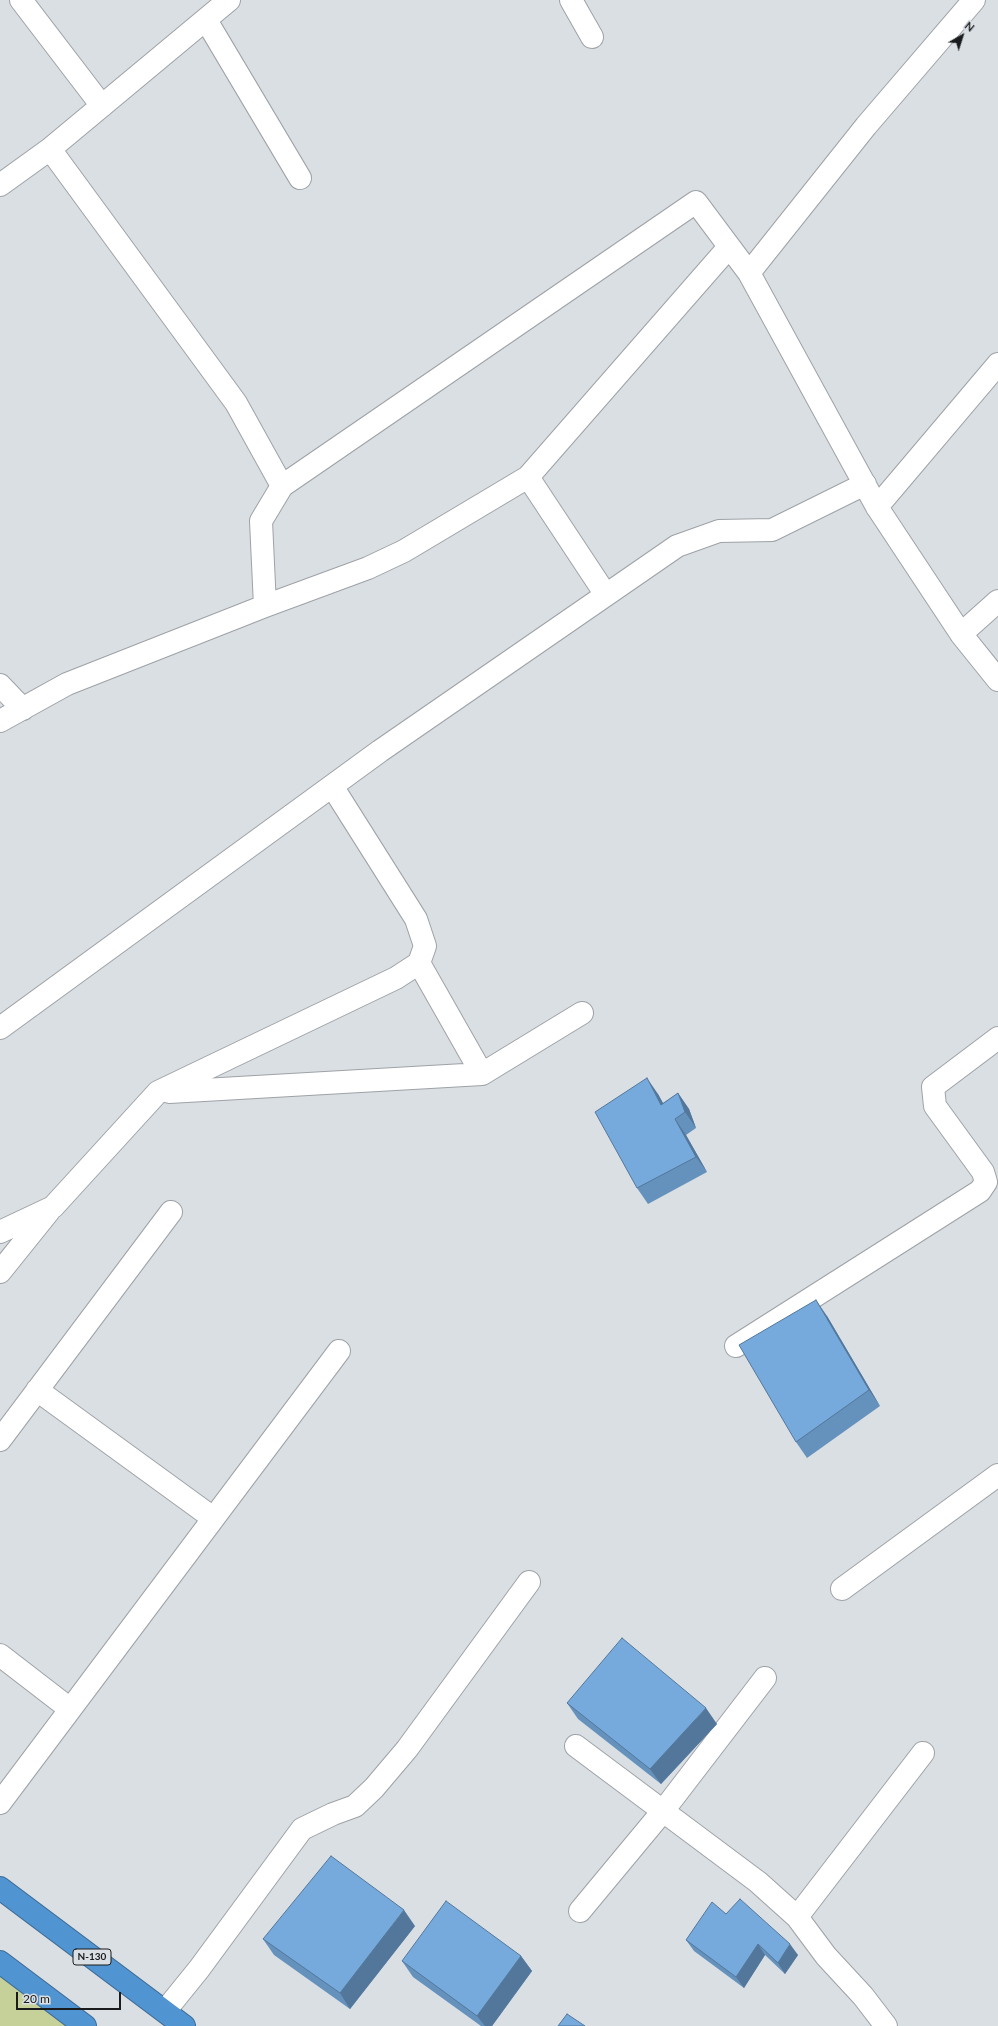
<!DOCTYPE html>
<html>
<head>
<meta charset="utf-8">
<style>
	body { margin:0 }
	#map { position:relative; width:998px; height:2026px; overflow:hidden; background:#dadfe4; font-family:Lato,sans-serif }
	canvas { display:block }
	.north { position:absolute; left:942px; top:16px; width:40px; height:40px; -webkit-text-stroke:3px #dadfe4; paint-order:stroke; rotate:39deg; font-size:11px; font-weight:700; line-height:16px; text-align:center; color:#191b1c }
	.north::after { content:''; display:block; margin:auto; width:14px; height:18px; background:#191b1c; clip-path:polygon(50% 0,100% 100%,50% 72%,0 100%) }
	.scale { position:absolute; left:16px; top:1992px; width:105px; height:18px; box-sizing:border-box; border:2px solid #191b1c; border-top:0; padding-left:5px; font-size:12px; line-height:14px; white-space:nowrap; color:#191b1c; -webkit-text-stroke:3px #dadfe4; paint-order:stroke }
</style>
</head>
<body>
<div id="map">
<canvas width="998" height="2026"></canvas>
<div class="north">N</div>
<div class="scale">20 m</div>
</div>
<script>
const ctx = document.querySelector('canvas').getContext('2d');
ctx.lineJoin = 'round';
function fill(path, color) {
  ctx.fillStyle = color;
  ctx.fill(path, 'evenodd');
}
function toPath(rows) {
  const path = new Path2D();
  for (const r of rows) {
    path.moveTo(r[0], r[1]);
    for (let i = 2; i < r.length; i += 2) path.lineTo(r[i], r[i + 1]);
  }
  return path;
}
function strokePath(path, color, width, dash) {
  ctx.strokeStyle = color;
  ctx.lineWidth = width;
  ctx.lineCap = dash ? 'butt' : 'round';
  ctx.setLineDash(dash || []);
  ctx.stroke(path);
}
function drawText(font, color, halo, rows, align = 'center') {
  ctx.font = font + ' Lato,sans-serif';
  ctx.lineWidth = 3;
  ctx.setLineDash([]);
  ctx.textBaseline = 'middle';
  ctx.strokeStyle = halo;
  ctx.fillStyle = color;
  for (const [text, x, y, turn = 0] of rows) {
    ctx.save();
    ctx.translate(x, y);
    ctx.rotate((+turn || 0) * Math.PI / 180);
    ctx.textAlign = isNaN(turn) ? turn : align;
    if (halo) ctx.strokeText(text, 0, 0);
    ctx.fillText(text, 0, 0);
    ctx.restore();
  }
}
fill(toPath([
	[0,1963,84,2026,0,2026]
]), '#c6d19a');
const minor = toPath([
	[21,0,102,106],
	[571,0,592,37],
	[206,20,300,178],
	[50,149,236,403,282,486],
	[0,185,50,149,229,0],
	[749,273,866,126,974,0],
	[528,477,606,595],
	[877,507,998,364],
	[265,606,261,521,282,486,696,202,749,273,877,507,961,634,998,680],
	[961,634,998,601],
	[0,685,23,709],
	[0,721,67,684,265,606,368,568,404,551,528,477,729,247],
	[419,963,482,1074],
	[0,1028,380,751,677,546,719,531,772,530,865,484],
	[169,1092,482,1074,582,1013],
	[0,1232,53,1207,158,1092,396,978,419,963,425,946,416,919,332,786],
	[0,1272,49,1211],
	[736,1346,980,1191,986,1182,983,1172,935,1106,933,1087,998,1038],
	[37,1390,213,1518],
	[0,1440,171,1212],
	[842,1589,998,1475],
	[0,1655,70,1709],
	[576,1746,758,1882,797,1917,826,1956,863,1996,886,2026],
	[0,1803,339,1351],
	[580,1911,663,1811,765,1678],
	[797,1917,923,1753],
	[165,2011,199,1969,302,1829,333,1814,355,1806,374,1788,407,1749,529,1582]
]);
const highway = toPath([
	[0,1888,184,2026],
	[0,1962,85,2026]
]);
strokePath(minor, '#9ea2a6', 24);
strokePath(highway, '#3d6a92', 24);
strokePath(minor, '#fff', 22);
strokePath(highway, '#5094d1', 22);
fill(toPath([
	[678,1093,689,1109,696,1128,686,1135,707,1172,648,1204,637,1188,658,1094,663,1103],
	[827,1316,880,1406,807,1458,796,1442],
	[567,1703,717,1724,661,1784,578,1719],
	[726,1914,798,1955,785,1974,765,1955,744,1988,694,1951,686,1940],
	[415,1926,350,2009,274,1955,263,1939],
	[521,1956,532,1971,492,2026,481,2026,413,1977,402,1961]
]), '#6592bd');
fill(toPath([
	[647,1078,658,1094,672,1120,661,1105],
	[678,1093,689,1109,696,1128,685,1112],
	[675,1119,686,1135,707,1172,696,1157],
	[816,1300,827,1316,880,1406,869,1390],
	[706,1708,717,1724,661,1784,650,1769],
	[404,1910,415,1926,350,2009,340,1993],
	[758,1944,765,1955,744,1988,736,1977],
	[790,1944,798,1955,785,1974,778,1963],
	[521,1956,532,1971,492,2026,485,2026,477,2016]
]), '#53779a');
const building = toPath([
	[647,1078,661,1105,678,1093,685,1112,675,1119,696,1157,637,1188,595,1112,647,1078],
	[816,1300,869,1390,796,1442,739,1345,816,1300],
	[622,1638,706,1708,650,1769,567,1703,622,1638],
	[331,1856,404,1910,340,1993,263,1939,331,1856],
	[740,1899,790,1944,778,1963,758,1944,736,1977,686,1940,712,1902,726,1914,740,1899],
	[446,1901,521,1956,477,2016,402,1961,446,1901],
	[567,2014,585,2026,558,2026,567,2014]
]);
fill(building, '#76aadc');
strokePath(building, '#53779a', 1);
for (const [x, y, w] of [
	[92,1957,38]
]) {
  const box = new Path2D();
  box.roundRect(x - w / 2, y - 8, w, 16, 3);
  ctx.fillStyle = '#dadfe4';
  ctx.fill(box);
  strokePath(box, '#191b1c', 1);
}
drawText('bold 10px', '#191b1c', null, [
	["N-130",92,1957]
]);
</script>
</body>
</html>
